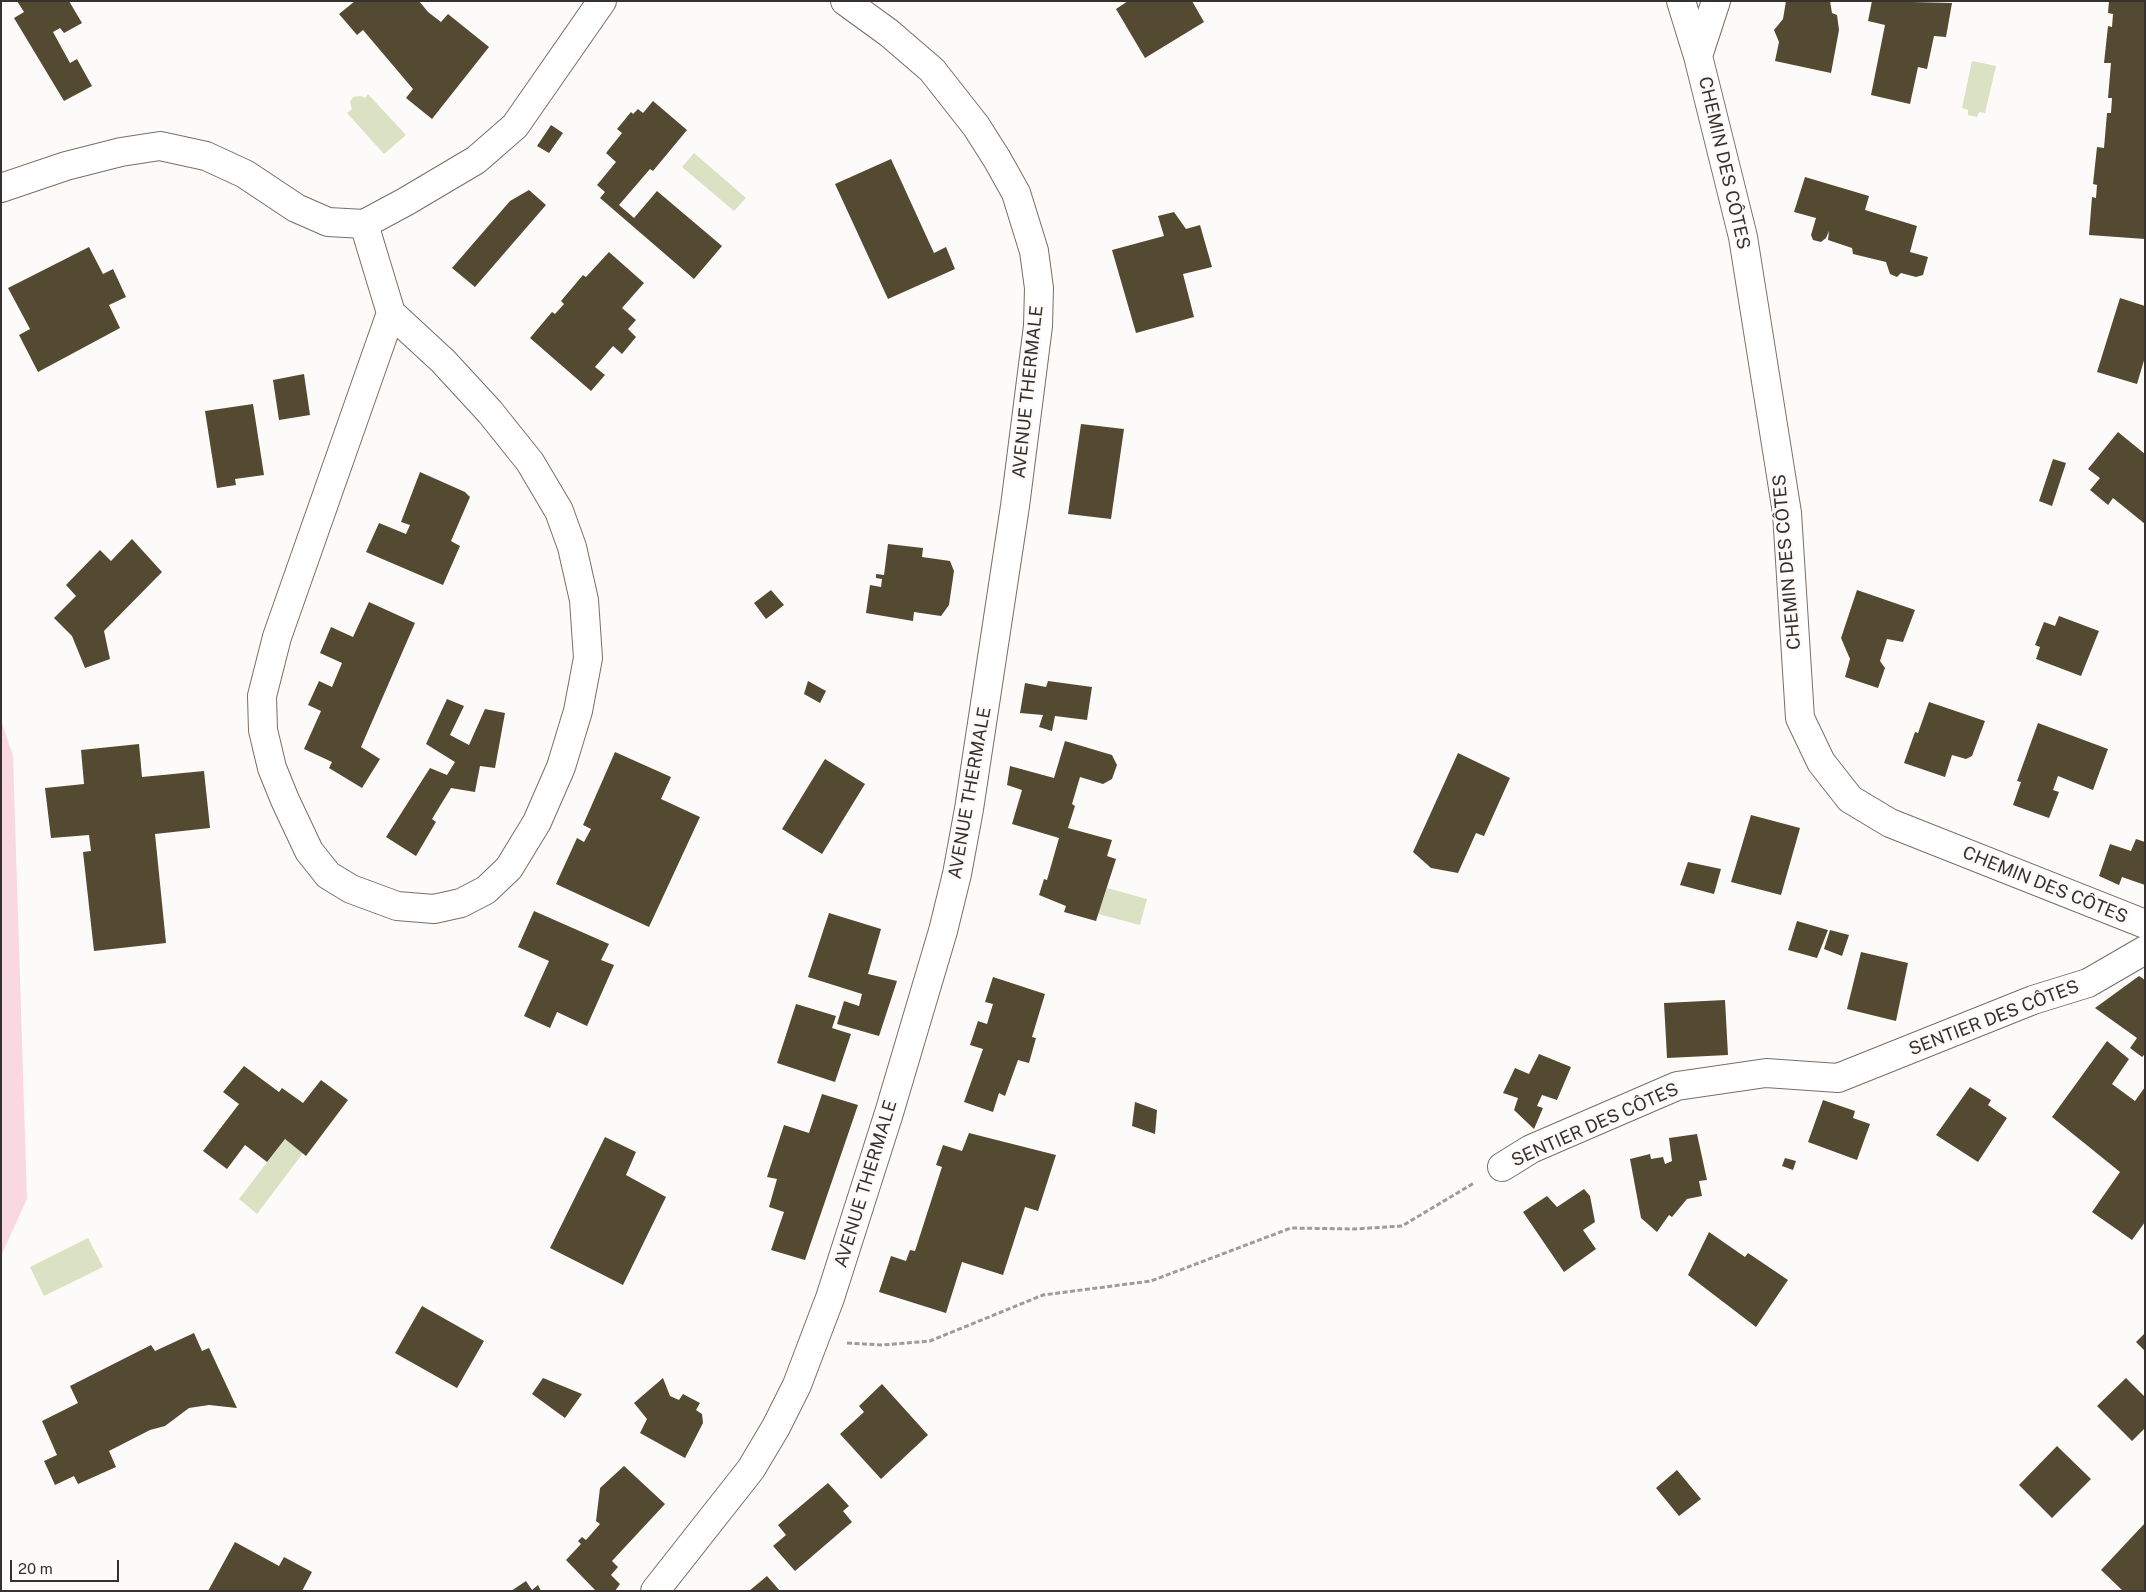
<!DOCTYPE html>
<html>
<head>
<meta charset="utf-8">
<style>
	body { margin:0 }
	#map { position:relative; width:2146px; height:1592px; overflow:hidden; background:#fdfbf9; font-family:"Public Sans",sans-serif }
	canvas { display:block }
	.frame { position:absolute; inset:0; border:2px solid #36312e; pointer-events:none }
	.scale { position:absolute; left:10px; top:1560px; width:109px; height:22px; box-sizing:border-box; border:2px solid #36312e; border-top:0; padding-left:6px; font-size:15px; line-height:18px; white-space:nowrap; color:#36312e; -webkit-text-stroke:4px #fdfbf9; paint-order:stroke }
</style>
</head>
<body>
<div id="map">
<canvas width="2146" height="1592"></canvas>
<div class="frame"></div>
<div class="scale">20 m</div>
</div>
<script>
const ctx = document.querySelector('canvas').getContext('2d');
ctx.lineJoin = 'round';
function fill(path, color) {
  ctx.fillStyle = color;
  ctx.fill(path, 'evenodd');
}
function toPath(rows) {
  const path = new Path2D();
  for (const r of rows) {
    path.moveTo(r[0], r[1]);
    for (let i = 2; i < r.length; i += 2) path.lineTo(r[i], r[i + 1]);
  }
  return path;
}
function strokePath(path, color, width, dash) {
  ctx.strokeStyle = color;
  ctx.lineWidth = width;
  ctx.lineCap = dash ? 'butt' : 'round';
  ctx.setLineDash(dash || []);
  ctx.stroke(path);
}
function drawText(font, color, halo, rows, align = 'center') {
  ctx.font = font + ' "Public Sans",sans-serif';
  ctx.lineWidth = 5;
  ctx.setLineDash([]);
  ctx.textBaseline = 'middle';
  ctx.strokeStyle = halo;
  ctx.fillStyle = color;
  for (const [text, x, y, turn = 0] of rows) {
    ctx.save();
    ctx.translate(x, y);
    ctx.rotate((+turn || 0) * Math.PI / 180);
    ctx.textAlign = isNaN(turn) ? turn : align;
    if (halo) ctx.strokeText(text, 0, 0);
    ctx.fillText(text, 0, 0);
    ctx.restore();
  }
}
fill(toPath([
	[1,720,13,756,27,1199,1,1256]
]), '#f9d8e2');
fill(toPath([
	[1972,61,1996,66,1985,113,1979,112,1977,117,1968,115,1968,110,1962,108],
	[368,94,406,135,384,154,347,113,352,109,350,102,353,97,361,96,365,98],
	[694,153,746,198,734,211,682,167],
	[1107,888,1147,899,1140,925,1098,914],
	[285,1139,303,1153,257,1214,239,1199],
	[88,1238,103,1267,44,1296,30,1267]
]), '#dbe1c3');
fill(toPath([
	[17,1,69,1,82,23,64,33,60,28,53,32,70,63,77,59,92,86,64,101,14,18,24,12],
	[355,1,419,1,428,12,441,22,448,14,489,47,432,119,406,98,413,89,363,30,357,35,339,14],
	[1128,1,1192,1,1204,22,1145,58,1116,9],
	[1786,1,1830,1,1832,13,1837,15,1839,30,1831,73,1775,61,1779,42,1774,30,1783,19],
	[1872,1,1952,3,1946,37,1934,36,1927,69,1918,67,1910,104,1871,95,1885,25,1868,21],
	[2109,1,2145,1,2145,239,2089,235,2092,197,2096,198,2097,185,2093,184,2097,147,2104,148,2107,113,2111,113,2112,98,2108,98,2111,63,2104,63,2108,26,2112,27,2113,14,2108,13],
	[653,101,687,130,653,171,650,169,619,205,634,218,657,191,722,246,694,279,600,198,605,192,597,185,616,162,606,153,622,133,617,129,631,112,633,114,638,109,643,113],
	[551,125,563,133,549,153,537,146],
	[891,159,934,253,946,247,955,269,888,299,835,184],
	[1805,177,1869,196,1865,210,1917,226,1910,252,1928,257,1923,275,1916,277,1901,273,1897,277,1890,274,1886,262,1853,254,1852,248,1828,240,1829,231,1826,238,1821,242,1813,240,1811,235,1816,218,1794,212],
	[529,190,546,205,475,287,452,268,510,201],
	[1174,212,1186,229,1200,225,1212,267,1183,274,1194,317,1136,333,1112,250,1164,236,1158,216],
	[89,247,103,274,113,269,126,297,109,305,120,328,38,372,19,335,30,329,8,288],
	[609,252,644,283,622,308,636,320,628,329,636,337,622,354,613,346,595,367,605,375,591,391,530,338,552,312,555,314,564,304,561,301,583,275,586,277],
	[2120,298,2145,306,2145,357,2137,384,2097,372],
	[304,374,310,415,279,420,273,380],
	[253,404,264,475,235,479,236,485,217,488,205,411],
	[1081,424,1124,429,1111,519,1068,514],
	[2118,432,2145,454,2145,524,2113,498,2108,505,2090,490,2100,478,2088,469],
	[2053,459,2066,463,2052,506,2039,501],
	[420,472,465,492,470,497,451,541,460,546,443,585,366,552,379,523,406,534,410,525,401,522],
	[132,539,162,572,104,631,110,659,85,668,72,636,54,618,76,596,66,585,100,550,111,561],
	[888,544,923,548,922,557,950,561,954,571,949,605,941,616,914,612,913,621,866,613,870,585,881,587,882,579,876,578,876,574,884,575],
	[771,590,784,605,766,619,754,603],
	[1857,590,1915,610,1903,642,1887,639,1880,661,1885,668,1878,688,1845,677,1850,659,1841,638],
	[369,602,415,623,361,747,380,759,362,788,329,768,332,762,304,749,321,711,308,705,319,681,332,687,342,663,320,653,331,627,353,637],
	[2059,616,2099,631,2081,676,2036,659,2040,647,2035,645,2044,622,2055,626],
	[808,681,826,691,820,703,804,694],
	[1048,681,1092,687,1087,720,1055,716,1052,731,1039,727,1043,715,1020,713,1025,683,1046,687],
	[447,699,464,706,450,735,469,745,485,709,505,713,495,768,480,766,475,792,451,788,432,819,436,822,416,856,386,837,430,768,447,775,455,762,426,744],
	[1929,702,1985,721,1972,756,1966,759,1952,755,1945,777,1904,763,1915,732,1918,733],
	[2038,723,2108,749,2093,790,2058,776,2053,790,2059,792,2049,818,2013,805,2021,782,2017,781],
	[1065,741,1112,755,1117,765,1112,779,1103,784,1080,777,1072,804,1075,806,1068,828,1112,840,1107,856,1116,859,1096,921,1064,912,1066,906,1039,895,1044,879,1047,880,1059,838,1012,824,1022,790,1007,785,1010,766,1054,778],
	[139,744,142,777,204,771,210,828,155,834,166,943,94,951,83,852,91,851,89,835,51,838,45,788,84,784,81,750],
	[615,752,671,777,661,799,700,817,649,927,556,884,577,838,584,842,591,829,583,825],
	[1458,753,1510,778,1484,836,1476,833,1458,873,1431,868,1413,852],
	[825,759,865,784,822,854,782,829],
	[1751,815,1800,828,1781,895,1731,882],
	[2136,839,2145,842,2145,885,2122,877,2119,885,2099,876,2110,844,2131,851],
	[1688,862,1721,869,1714,894,1680,885],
	[534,911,609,944,601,960,614,965,587,1026,557,1012,550,1028,524,1016,549,961,518,947],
	[829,913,881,929,868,974,897,981,879,1036,837,1024,844,1001,859,1006,862,994,808,977],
	[1797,921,1828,930,1817,958,1788,950],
	[1830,930,1849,935,1842,956,1824,949],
	[1861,952,1908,963,1896,1021,1847,1009],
	[2139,976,2145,980,2145,1054,2142,1057,2130,1048,2137,1038,2095,1008],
	[993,977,1045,994,1032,1037,1036,1038,1029,1063,1018,1060,1005,1096,999,1093,993,1112,964,1102,983,1049,970,1045,978,1021,987,1024,993,1004,985,1002],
	[1725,1000,1728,1055,1667,1058,1664,1003],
	[796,1004,836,1016,832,1028,851,1034,835,1082,777,1063],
	[2107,1041,2129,1059,2112,1084,2135,1101,2145,1087,2145,1222,2132,1240,2092,1212,2120,1172,2052,1117],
	[1539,1054,1571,1067,1557,1100,1542,1095,1537,1106,1543,1108,1534,1129,1514,1110,1518,1098,1503,1093,1515,1068,1529,1074],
	[244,1066,279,1092,282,1088,303,1103,321,1080,348,1100,306,1156,285,1139,267,1162,245,1145,227,1169,203,1151,239,1104,223,1092],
	[1970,1087,1991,1100,1988,1105,2007,1118,1978,1162,1936,1135],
	[822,1094,858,1105,805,1260,771,1250,784,1212,769,1207,777,1179,767,1177,784,1125,809,1133],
	[1823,1100,1855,1111,1853,1118,1870,1124,1857,1160,1808,1142],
	[1135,1102,1157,1110,1155,1134,1132,1126],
	[969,1133,1056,1155,1038,1211,1025,1207,1003,1275,962,1262,946,1313,879,1292,891,1256,906,1261,910,1250,915,1251,942,1167,936,1165,943,1145,962,1151],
	[1697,1134,1707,1180,1699,1181,1702,1196,1687,1199,1672,1217,1669,1215,1657,1232,1641,1218,1630,1159,1650,1154,1651,1159,1663,1157,1665,1164,1672,1161,1669,1138],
	[605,1137,636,1152,626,1175,666,1197,623,1285,550,1248],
	[1785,1158,1796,1161,1793,1170,1782,1166],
	[1584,1189,1590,1196,1595,1222,1583,1230,1596,1249,1564,1272,1523,1212,1547,1196,1557,1207],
	[1709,1232,1745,1257,1748,1253,1788,1280,1756,1327,1688,1275],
	[422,1306,484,1341,457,1388,395,1353],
	[194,1333,202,1351,209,1348,237,1408,209,1405,189,1408,165,1426,150,1430,109,1451,116,1467,78,1484,74,1476,55,1485,44,1461,57,1455,42,1421,78,1403,70,1386,151,1345,155,1351],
	[2145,1333,2145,1351,2136,1342],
	[543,1378,582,1394,565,1418,532,1394],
	[663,1378,670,1396,679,1400,683,1394,700,1403,696,1410,702,1414,703,1423,685,1458,640,1433,647,1419,634,1403],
	[2126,1378,2145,1397,2145,1428,2132,1441,2097,1406],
	[882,1384,928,1435,881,1479,840,1434,864,1412,859,1406],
	[2057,1446,2091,1479,2052,1518,2019,1485],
	[624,1466,665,1504,612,1561,618,1567,611,1575,620,1584,615,1591,596,1591,566,1560,581,1544,578,1541,582,1537,586,1540,600,1524,596,1521,600,1488],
	[1677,1470,1701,1499,1679,1516,1656,1488],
	[828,1483,849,1506,843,1511,852,1522,795,1571,773,1546,786,1535,778,1525],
	[2145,1523,2145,1591,2123,1591,2101,1570],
	[235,1542,279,1566,284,1557,312,1572,302,1591,208,1591],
	[767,1576,780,1591,749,1591],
	[526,1581,532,1590,538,1585,541,1591,511,1591]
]), '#544931');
const minor = toPath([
	[1681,1,1698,56,1743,237,1787,513,1800,718,1821,762,1850,799,1890,823,2145,924],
	[1698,56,1716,1],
	[1,188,66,166,121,152,160,146,206,156,245,174,296,208,328,222,364,224,405,202,476,160,515,126,602,1],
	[364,224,391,313,277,637,262,696,263,730,272,768,285,800,309,851,328,875,351,889,397,906,434,909,461,903,486,890,509,868,537,822,561,767,578,711,588,658,584,600,572,547,559,511,530,462,490,412,443,361,391,313],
	[1502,1167,1531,1149,1677,1086,1766,1073,1838,1078,2033,1000,2088,983,2145,950]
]);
const secondary = toPath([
	[655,1591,751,1469,776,1427,797,1385,830,1298,889,1113,943,931,957,874,969,809,1015,506,1038,326,1039,288,1034,251,1016,193,997,159,976,126,932,70,889,33,845,1]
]);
strokePath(minor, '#786e66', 30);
strokePath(secondary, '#786e66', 30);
strokePath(toPath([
	[847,1343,882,1345,930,1341,1043,1295,1151,1281,1291,1228,1354,1229,1402,1226,1474,1183]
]), '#9e9b98', 3, [5, 2.5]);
strokePath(minor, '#fff', 28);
strokePath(secondary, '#fff', 28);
drawText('18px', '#36312e', '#fdfbf9', [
	["CHEMIN DES CÔTES",1724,163,77],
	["AVENUE THERMALE",1028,392,-84],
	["CHEMIN DES CÔTES",1787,562,-95],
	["AVENUE THERMALE",970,793,-80],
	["CHEMIN DES CÔTES",2045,885,22],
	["SENTIER DES CÔTES",1994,1018,-21],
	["SENTIER DES CÔTES",1595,1125,-24],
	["AVENUE THERMALE",866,1184,-73]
]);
</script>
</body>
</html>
